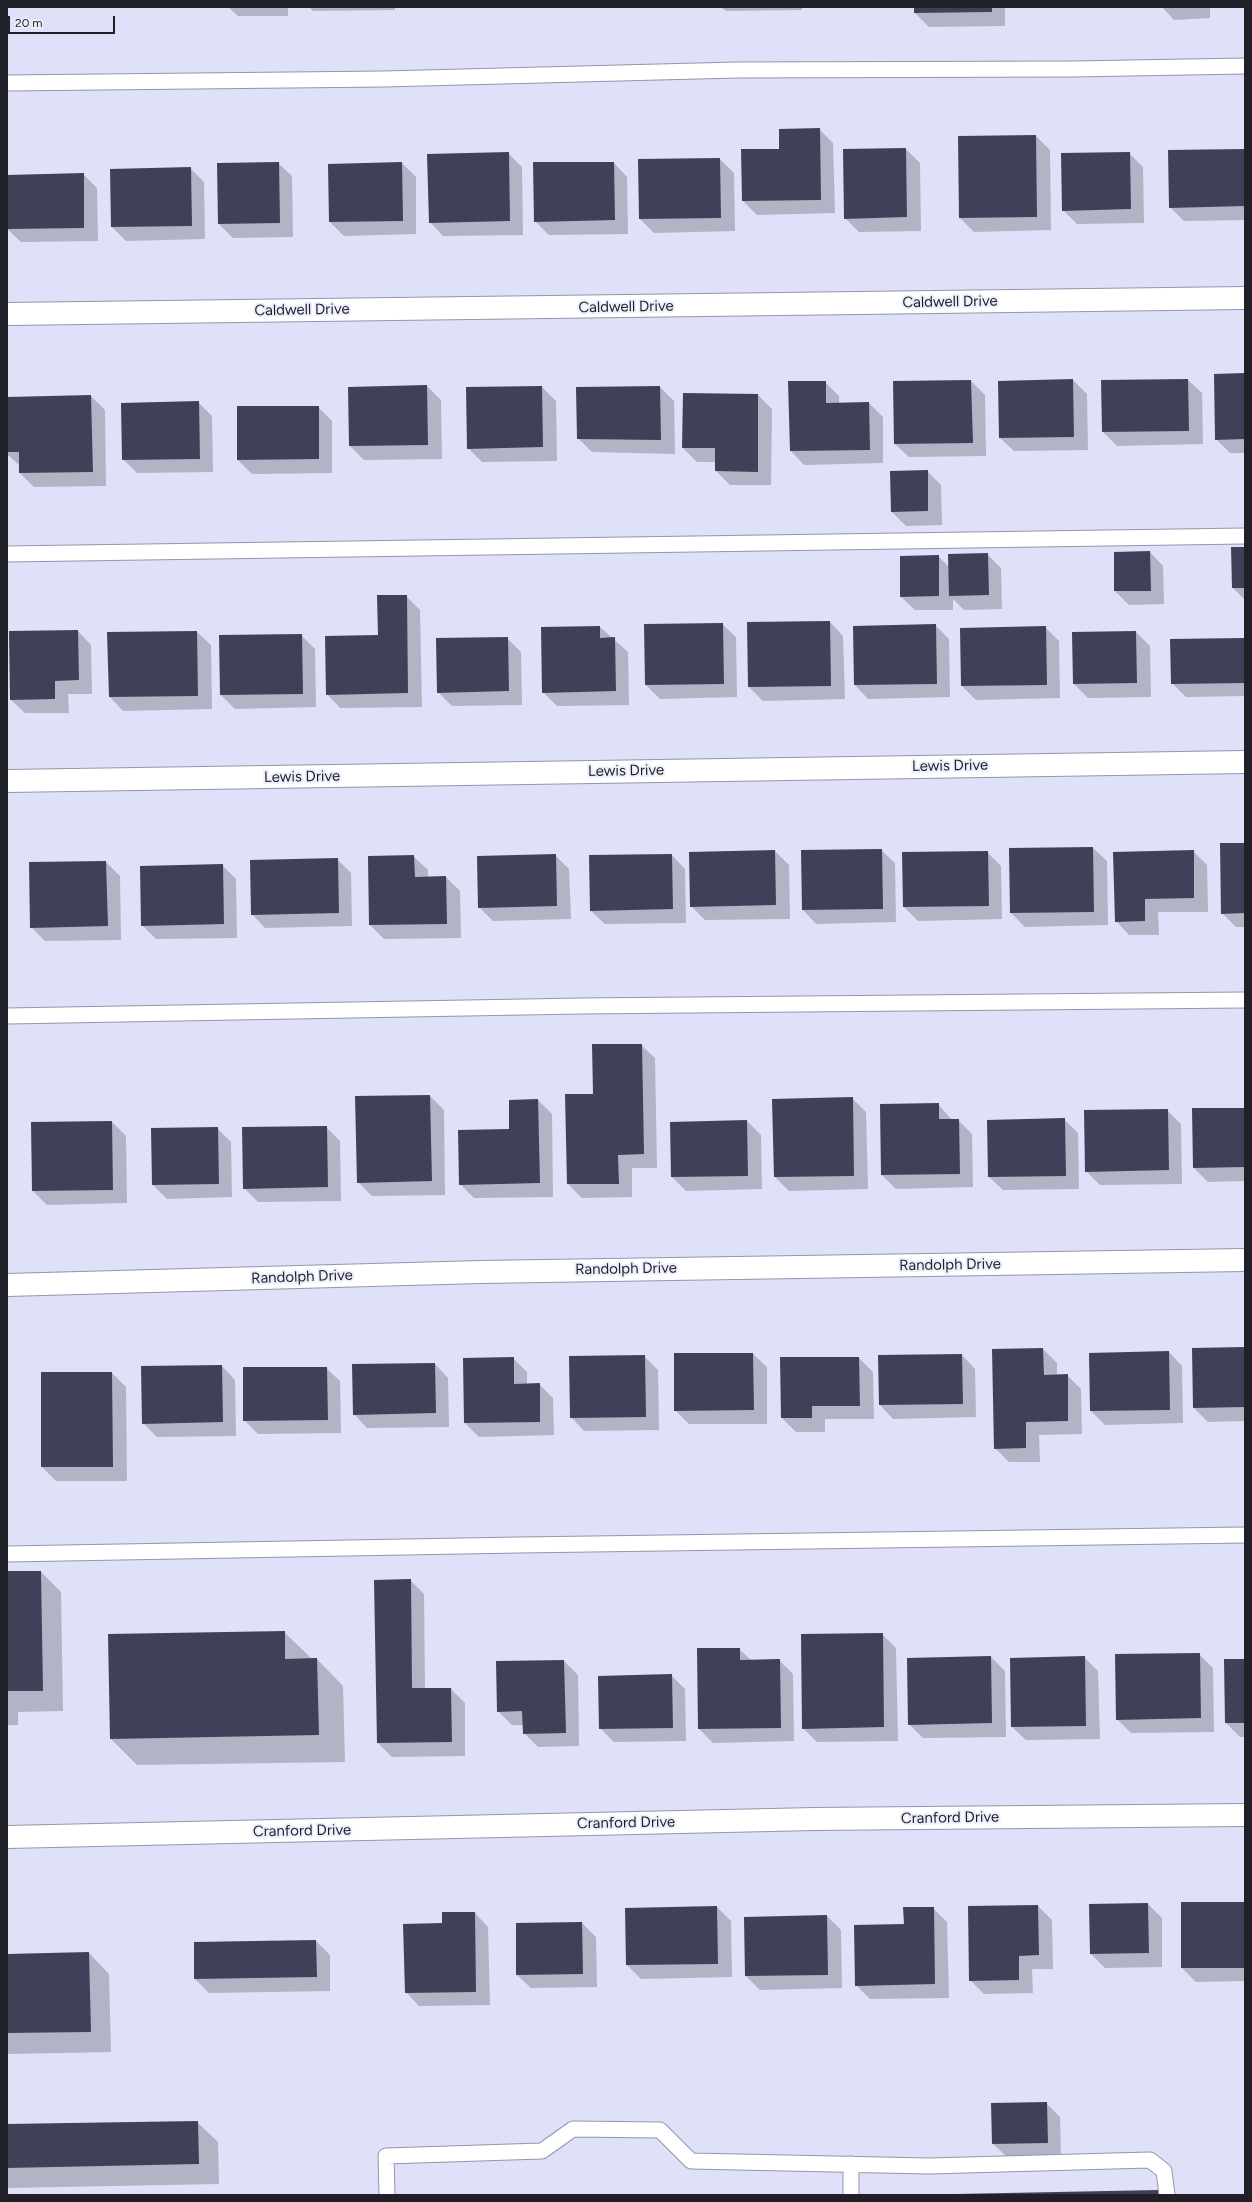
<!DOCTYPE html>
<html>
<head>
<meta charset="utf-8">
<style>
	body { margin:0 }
	#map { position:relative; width:1252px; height:2202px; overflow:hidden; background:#dee1f7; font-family:Figtree,sans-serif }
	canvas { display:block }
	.frame { position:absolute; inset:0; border:8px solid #1f2028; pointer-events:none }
	.scale { position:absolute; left:8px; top:16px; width:107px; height:18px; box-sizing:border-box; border:2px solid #1f2028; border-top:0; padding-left:5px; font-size:12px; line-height:14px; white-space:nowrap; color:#1f2028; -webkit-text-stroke:3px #edeffc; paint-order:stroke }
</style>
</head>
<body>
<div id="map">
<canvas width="1252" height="2202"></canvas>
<div class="frame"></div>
<div class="scale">20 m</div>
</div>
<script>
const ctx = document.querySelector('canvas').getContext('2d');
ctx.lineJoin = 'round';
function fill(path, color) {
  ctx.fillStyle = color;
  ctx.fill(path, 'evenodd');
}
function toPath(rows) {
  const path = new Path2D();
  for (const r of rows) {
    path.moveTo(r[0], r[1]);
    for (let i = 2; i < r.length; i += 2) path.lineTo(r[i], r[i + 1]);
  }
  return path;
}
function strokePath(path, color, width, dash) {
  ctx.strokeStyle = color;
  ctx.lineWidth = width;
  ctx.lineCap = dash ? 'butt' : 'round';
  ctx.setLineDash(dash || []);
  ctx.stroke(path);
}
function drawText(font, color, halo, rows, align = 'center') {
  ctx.font = font + ' Figtree,sans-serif';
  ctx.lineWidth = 4;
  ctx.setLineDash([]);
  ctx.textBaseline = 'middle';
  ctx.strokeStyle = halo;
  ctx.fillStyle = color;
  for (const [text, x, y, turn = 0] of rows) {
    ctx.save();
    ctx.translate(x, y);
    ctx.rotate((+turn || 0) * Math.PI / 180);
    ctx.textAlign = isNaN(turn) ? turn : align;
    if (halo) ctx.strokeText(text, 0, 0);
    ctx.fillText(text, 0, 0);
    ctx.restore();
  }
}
fill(toPath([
	[228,7,288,7,288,16,238,16],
	[309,7,395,7,395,10,313,11],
	[721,7,802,7,802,10,726,11],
	[915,7,1005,7,1005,26,929,27,915,13],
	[1162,7,1210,7,1210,18,1174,20],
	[819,129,833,143,835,213,757,215,743,201,780,150],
	[1036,136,1050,150,1051,230,974,232,960,218,959,137],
	[906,149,920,163,921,231,859,232,845,218],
	[1245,150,1245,220,1184,221,1170,207],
	[508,153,522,167,523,235,443,236,430,222],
	[1129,153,1143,167,1144,223,1077,224,1063,210],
	[720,159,734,173,735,231,654,233,640,219],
	[278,163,292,176,293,237,233,238,219,224],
	[402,163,416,177,416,234,344,236,330,222],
	[614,163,627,177,628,234,549,235,535,221],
	[190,168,204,182,205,239,126,241,112,227],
	[83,174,97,188,98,241,21,242,7,229,7,176],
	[1245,374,1245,453,1230,453,1216,439],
	[1073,380,1087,394,1088,450,1014,451,1000,438],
	[1188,380,1202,393,1203,444,1117,446,1103,432],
	[971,381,985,395,986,456,909,457,895,444],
	[825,382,839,396,839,403,869,403,883,417,883,463,804,465,791,451],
	[427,386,441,400,442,459,364,460,350,446,349,388],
	[542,387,556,401,557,461,482,462,468,448],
	[660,387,674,401,675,454,592,452,578,438],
	[758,395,772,409,771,485,730,485,716,471,716,462,697,462,683,448],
	[91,396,105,410,106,486,34,487,20,473,20,466,7,454,7,398],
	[198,402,212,416,213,472,137,473,123,459],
	[318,407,332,421,332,473,252,474,238,460],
	[927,471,941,485,942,525,906,526,892,512],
	[1245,548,1245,600,1233,588],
	[1150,552,1163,566,1164,604,1129,605,1115,591,1115,553],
	[987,554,1001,568,1002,609,964,610,953,599,953,610,915,610,901,597,938,556,949,567],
	[406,596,420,610,422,707,340,708,327,694,379,636],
	[830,622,843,636,845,699,763,701,749,687],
	[722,624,736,637,737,697,660,699,646,685],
	[935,625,949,639,950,697,868,699,855,685],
	[600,627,628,652,629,705,557,706,543,692],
	[1045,627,1059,641,1060,698,976,700,962,686],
	[78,631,91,645,92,694,68,694,69,713,25,713,11,700],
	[197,632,211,645,212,709,123,711,110,697],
	[1136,632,1150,646,1151,697,1088,698,1074,684,1073,633],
	[301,635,315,649,316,707,235,709,221,695],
	[507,638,521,652,522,705,452,706,438,692],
	[1245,639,1245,696,1186,697,1172,683],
	[1245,844,1245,927,1236,927,1222,913],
	[1093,848,1107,861,1108,925,1025,927,1011,913],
	[881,850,895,863,896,922,816,924,803,910],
	[775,851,789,865,790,919,705,920,691,906],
	[1193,851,1207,865,1208,912,1158,912,1159,935,1129,935,1116,921],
	[987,852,1001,866,1002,919,918,921,904,907],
	[555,855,569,869,571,919,493,921,479,907],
	[672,855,685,869,686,923,605,924,591,911],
	[369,857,414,857,428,870,428,878,446,877,460,891,461,938,384,939,370,925],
	[337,859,351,873,352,926,265,928,252,914],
	[106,862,120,876,121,940,45,941,31,927,30,863],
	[222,865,236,879,237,938,156,939,142,925],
	[641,1045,655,1058,657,1168,632,1168,632,1197,582,1198,568,1184,594,1094],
	[430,1096,444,1110,445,1195,372,1196,358,1182],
	[852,1098,866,1112,868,1189,789,1191,775,1177],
	[538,1100,552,1114,553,1197,474,1198,460,1184],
	[938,1104,952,1120,958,1120,972,1134,973,1187,896,1189,882,1175],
	[1245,1109,1245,1181,1208,1182,1194,1168],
	[1167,1110,1181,1124,1182,1184,1100,1185,1086,1171],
	[1064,1119,1078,1133,1079,1189,1003,1190,989,1177],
	[747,1121,761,1135,762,1189,686,1191,672,1177,671,1123],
	[112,1122,126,1136,127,1203,47,1205,33,1191],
	[326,1127,340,1141,341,1201,258,1202,244,1188],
	[217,1128,231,1142,232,1197,167,1199,153,1185],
	[1245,1348,1245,1421,1208,1422,1194,1408],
	[1043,1349,1057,1363,1057,1375,1067,1375,1081,1389,1082,1434,1039,1435,1040,1462,1009,1462,995,1448],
	[1169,1352,1182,1366,1183,1423,1105,1425,1091,1411],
	[675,1354,753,1354,767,1367,767,1424,689,1424,675,1410],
	[962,1355,975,1369,976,1417,893,1419,880,1405],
	[644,1356,658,1370,659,1430,584,1431,571,1417],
	[513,1358,527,1372,527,1385,539,1384,553,1398,554,1435,479,1437,465,1423],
	[859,1358,873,1372,874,1419,825,1419,825,1432,796,1432,782,1418],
	[435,1364,448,1378,449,1427,367,1428,354,1414],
	[222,1366,235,1380,236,1436,157,1437,143,1423],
	[326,1368,340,1381,341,1433,258,1434,244,1420],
	[112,1373,126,1387,127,1481,56,1481,42,1467],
	[7,1572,41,1572,61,1592,63,1711,18,1712,18,1725,7,1725],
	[410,1580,424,1594,425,1689,451,1689,465,1703,465,1756,392,1757,378,1743],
	[284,1632,311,1658,317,1659,343,1686,345,1762,137,1765,111,1739],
	[882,1634,896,1648,898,1741,817,1742,803,1728],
	[698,1649,739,1649,751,1660,779,1660,793,1674,794,1741,713,1743,699,1729],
	[1199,1654,1213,1668,1214,1732,1131,1733,1117,1719],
	[991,1657,1005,1671,1006,1737,923,1738,909,1724],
	[1085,1658,1098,1671,1100,1739,1026,1740,1012,1727],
	[1245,1660,1245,1737,1240,1737,1226,1723],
	[564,1661,578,1675,579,1746,538,1747,524,1733,524,1725,512,1725,498,1711],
	[671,1675,685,1689,686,1741,614,1742,600,1728],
	[1245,1903,1245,1981,1196,1982,1182,1968],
	[1148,1904,1162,1918,1162,1967,1105,1968,1091,1954],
	[1038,1906,1052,1920,1053,1969,1032,1969,1033,1993,984,1994,970,1980,969,1907],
	[717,1907,731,1921,732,1977,641,1979,627,1965],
	[933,1908,947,1922,949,1998,870,1999,856,1985,905,1925],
	[475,1913,488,1927,490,2005,419,2006,406,1992,443,1924],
	[827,1916,841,1930,842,1988,760,1990,746,1976],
	[582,1923,596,1937,597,1987,531,1988,517,1975],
	[316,1941,330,1955,330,1991,209,1993,195,1979],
	[89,1953,109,1974,111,2052,7,2054,7,1955],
	[1046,2103,1060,2117,1061,2156,1007,2157,993,2144],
	[197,2122,218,2142,219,2184,7,2188,7,2125]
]), '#0003');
fill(toPath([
	[914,7,992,7,992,12,914,13],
	[820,128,821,200,742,201,741,149,779,149,779,129],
	[1036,135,1037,217,959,218,958,136],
	[906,148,907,217,844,219,843,149],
	[1245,149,1245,206,1169,208,1168,150],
	[509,152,510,221,429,223,427,154],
	[1130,152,1131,209,1062,211,1061,153],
	[720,158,721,218,639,219,638,159],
	[279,162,280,223,218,224,217,163],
	[402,162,403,221,329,222,328,164],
	[533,162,614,162,615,220,534,222],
	[191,167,192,226,111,227,110,169],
	[84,173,84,228,7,229,7,175],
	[1245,373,1245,439,1215,440,1214,374],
	[1073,379,1074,437,999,438,998,381],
	[1188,379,1189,431,1102,432,1101,380],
	[971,380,973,443,894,444,893,381],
	[788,381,826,381,826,403,869,402,870,450,790,451],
	[427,385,428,445,349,446,348,387],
	[542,386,543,447,467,449,466,387],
	[660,386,661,440,577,439,576,387],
	[683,393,758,394,758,472,715,471,715,448,682,448],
	[91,395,93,472,19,473,19,452,7,452,7,397],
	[199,401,200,459,122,460,121,403],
	[237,406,319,406,319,459,237,460],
	[928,470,928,511,891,512,890,471],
	[1231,547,1245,547,1245,588,1232,588],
	[1150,551,1151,591,1114,591,1114,552],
	[988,553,989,595,949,596,948,554],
	[939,555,939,596,900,597,900,556],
	[377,595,407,595,408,693,326,695,325,636,378,635],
	[830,621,831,686,748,687,747,622],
	[723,623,724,684,645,685,644,624],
	[936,624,937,684,854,685,853,626],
	[600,626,600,638,615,637,616,691,542,693,541,627],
	[1046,626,1047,685,961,686,960,628],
	[78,630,79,680,55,681,55,699,10,700,9,631],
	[197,631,198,696,109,697,107,632],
	[1136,631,1137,683,1073,684,1072,632],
	[302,634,303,694,220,695,219,635],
	[508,637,509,691,437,693,436,638],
	[1245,638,1245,683,1171,684,1170,639],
	[1220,843,1245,843,1245,913,1221,914],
	[1093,847,1094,912,1010,913,1009,848],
	[882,849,883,909,802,910,801,850],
	[775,850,776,905,690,907,689,852],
	[1194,850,1194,898,1145,899,1145,921,1115,922,1113,852],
	[988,851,989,906,903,907,902,852],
	[556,854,557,906,478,908,477,856],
	[672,854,673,909,590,911,589,855],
	[414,855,415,877,446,876,447,924,369,925,368,856],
	[338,858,339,913,251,915,250,860],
	[106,861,108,926,30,928,29,862],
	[223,864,224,924,141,926,140,866],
	[592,1044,642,1044,644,1154,618,1155,619,1184,567,1184,565,1094,593,1094],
	[430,1095,432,1181,357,1183,355,1096],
	[853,1097,854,1176,774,1177,772,1099],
	[538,1099,540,1183,459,1185,458,1130,509,1129,509,1100],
	[939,1103,939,1119,959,1119,960,1174,881,1175,880,1104],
	[1192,1108,1245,1108,1245,1167,1193,1168],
	[1168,1109,1169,1170,1085,1172,1084,1110],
	[1065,1118,1066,1176,988,1177,987,1120],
	[747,1120,748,1176,671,1177,670,1122],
	[112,1121,113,1190,32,1191,31,1122],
	[327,1126,328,1187,243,1189,242,1127],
	[218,1127,219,1184,152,1185,151,1128],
	[1245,1347,1245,1407,1193,1408,1192,1348],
	[1043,1348,1044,1375,1068,1374,1068,1421,1026,1422,1026,1448,994,1449,992,1349],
	[1169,1351,1170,1410,1090,1411,1089,1353],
	[674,1353,753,1353,754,1410,674,1411],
	[962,1354,963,1404,879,1405,878,1355],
	[645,1355,646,1417,570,1418,569,1356],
	[514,1357,514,1384,540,1383,540,1422,464,1423,463,1358],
	[780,1357,859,1357,860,1406,812,1406,812,1418,781,1418],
	[435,1363,436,1413,353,1415,352,1364],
	[222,1365,223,1422,142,1424,141,1366],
	[243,1367,327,1367,328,1420,243,1421],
	[41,1372,112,1372,113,1467,41,1467],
	[7,1571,41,1571,43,1691,7,1691],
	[411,1579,412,1688,451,1688,452,1742,377,1743,374,1580],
	[285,1631,285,1659,317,1658,319,1735,110,1739,108,1634],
	[883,1633,884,1727,802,1729,801,1634],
	[697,1648,740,1648,740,1660,780,1659,781,1728,698,1729],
	[1200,1653,1201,1718,1116,1720,1115,1654],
	[991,1656,992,1723,908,1725,907,1658],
	[1085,1656,1086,1726,1011,1727,1010,1658],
	[1224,1659,1245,1659,1245,1723,1225,1723],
	[564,1660,566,1733,523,1734,522,1711,497,1712,496,1661],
	[672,1674,673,1728,599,1729,598,1676],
	[1181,1902,1245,1902,1245,1968,1181,1968],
	[1148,1903,1149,1953,1090,1954,1089,1904],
	[1038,1905,1039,1955,1019,1956,1019,1980,969,1981,968,1906],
	[717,1906,718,1964,626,1965,625,1908],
	[903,1907,934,1907,935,1984,855,1986,854,1925,904,1924],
	[442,1912,475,1912,476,1992,405,1993,403,1924,442,1923],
	[827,1915,828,1975,745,1976,744,1917],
	[582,1922,583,1974,516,1975,516,1923],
	[316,1940,317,1977,194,1979,194,1942],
	[89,1952,91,2032,7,2033,7,1954],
	[1047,2102,1048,2143,992,2144,991,2103],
	[198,2121,199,2164,7,2168,7,2124],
	[1158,2190,1158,2195,955,2195,955,2194]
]), '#3f4159');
const lane = toPath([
	[7,83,384,79,737,70,1073,69,1245,66],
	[7,554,1245,536],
	[7,1016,581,1006,1245,1000],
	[7,1554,519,1545,1245,1535],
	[851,2164,851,2195],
	[387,2195,386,2156,542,2151,573,2129,660,2130,691,2161,929,2166,1150,2160,1164,2171,1167,2195]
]);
const street = toPath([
	[7,314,1245,298],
	[7,781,1245,762],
	[7,1285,481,1272,1245,1260],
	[7,1837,815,1819,1245,1815]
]);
strokePath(lane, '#9396ab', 17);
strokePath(street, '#9396ab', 24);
strokePath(lane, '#fff', 15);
strokePath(street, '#fff', 22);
drawText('15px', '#1f2028', '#edeffc', [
	["Caldwell Drive",950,302,-1],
	["Caldwell Drive",626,307,-1],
	["Caldwell Drive",302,310,-1],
	["Lewis Drive",950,766,-1],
	["Lewis Drive",626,771,-1],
	["Lewis Drive",302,777,-1],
	["Randolph Drive",950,1265,-1],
	["Randolph Drive",626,1269,-1],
	["Randolph Drive",302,1277,-2],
	["Cranford Drive",950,1818,-1],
	["Cranford Drive",626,1823,-1],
	["Cranford Drive",302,1831,-1]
]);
</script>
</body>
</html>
